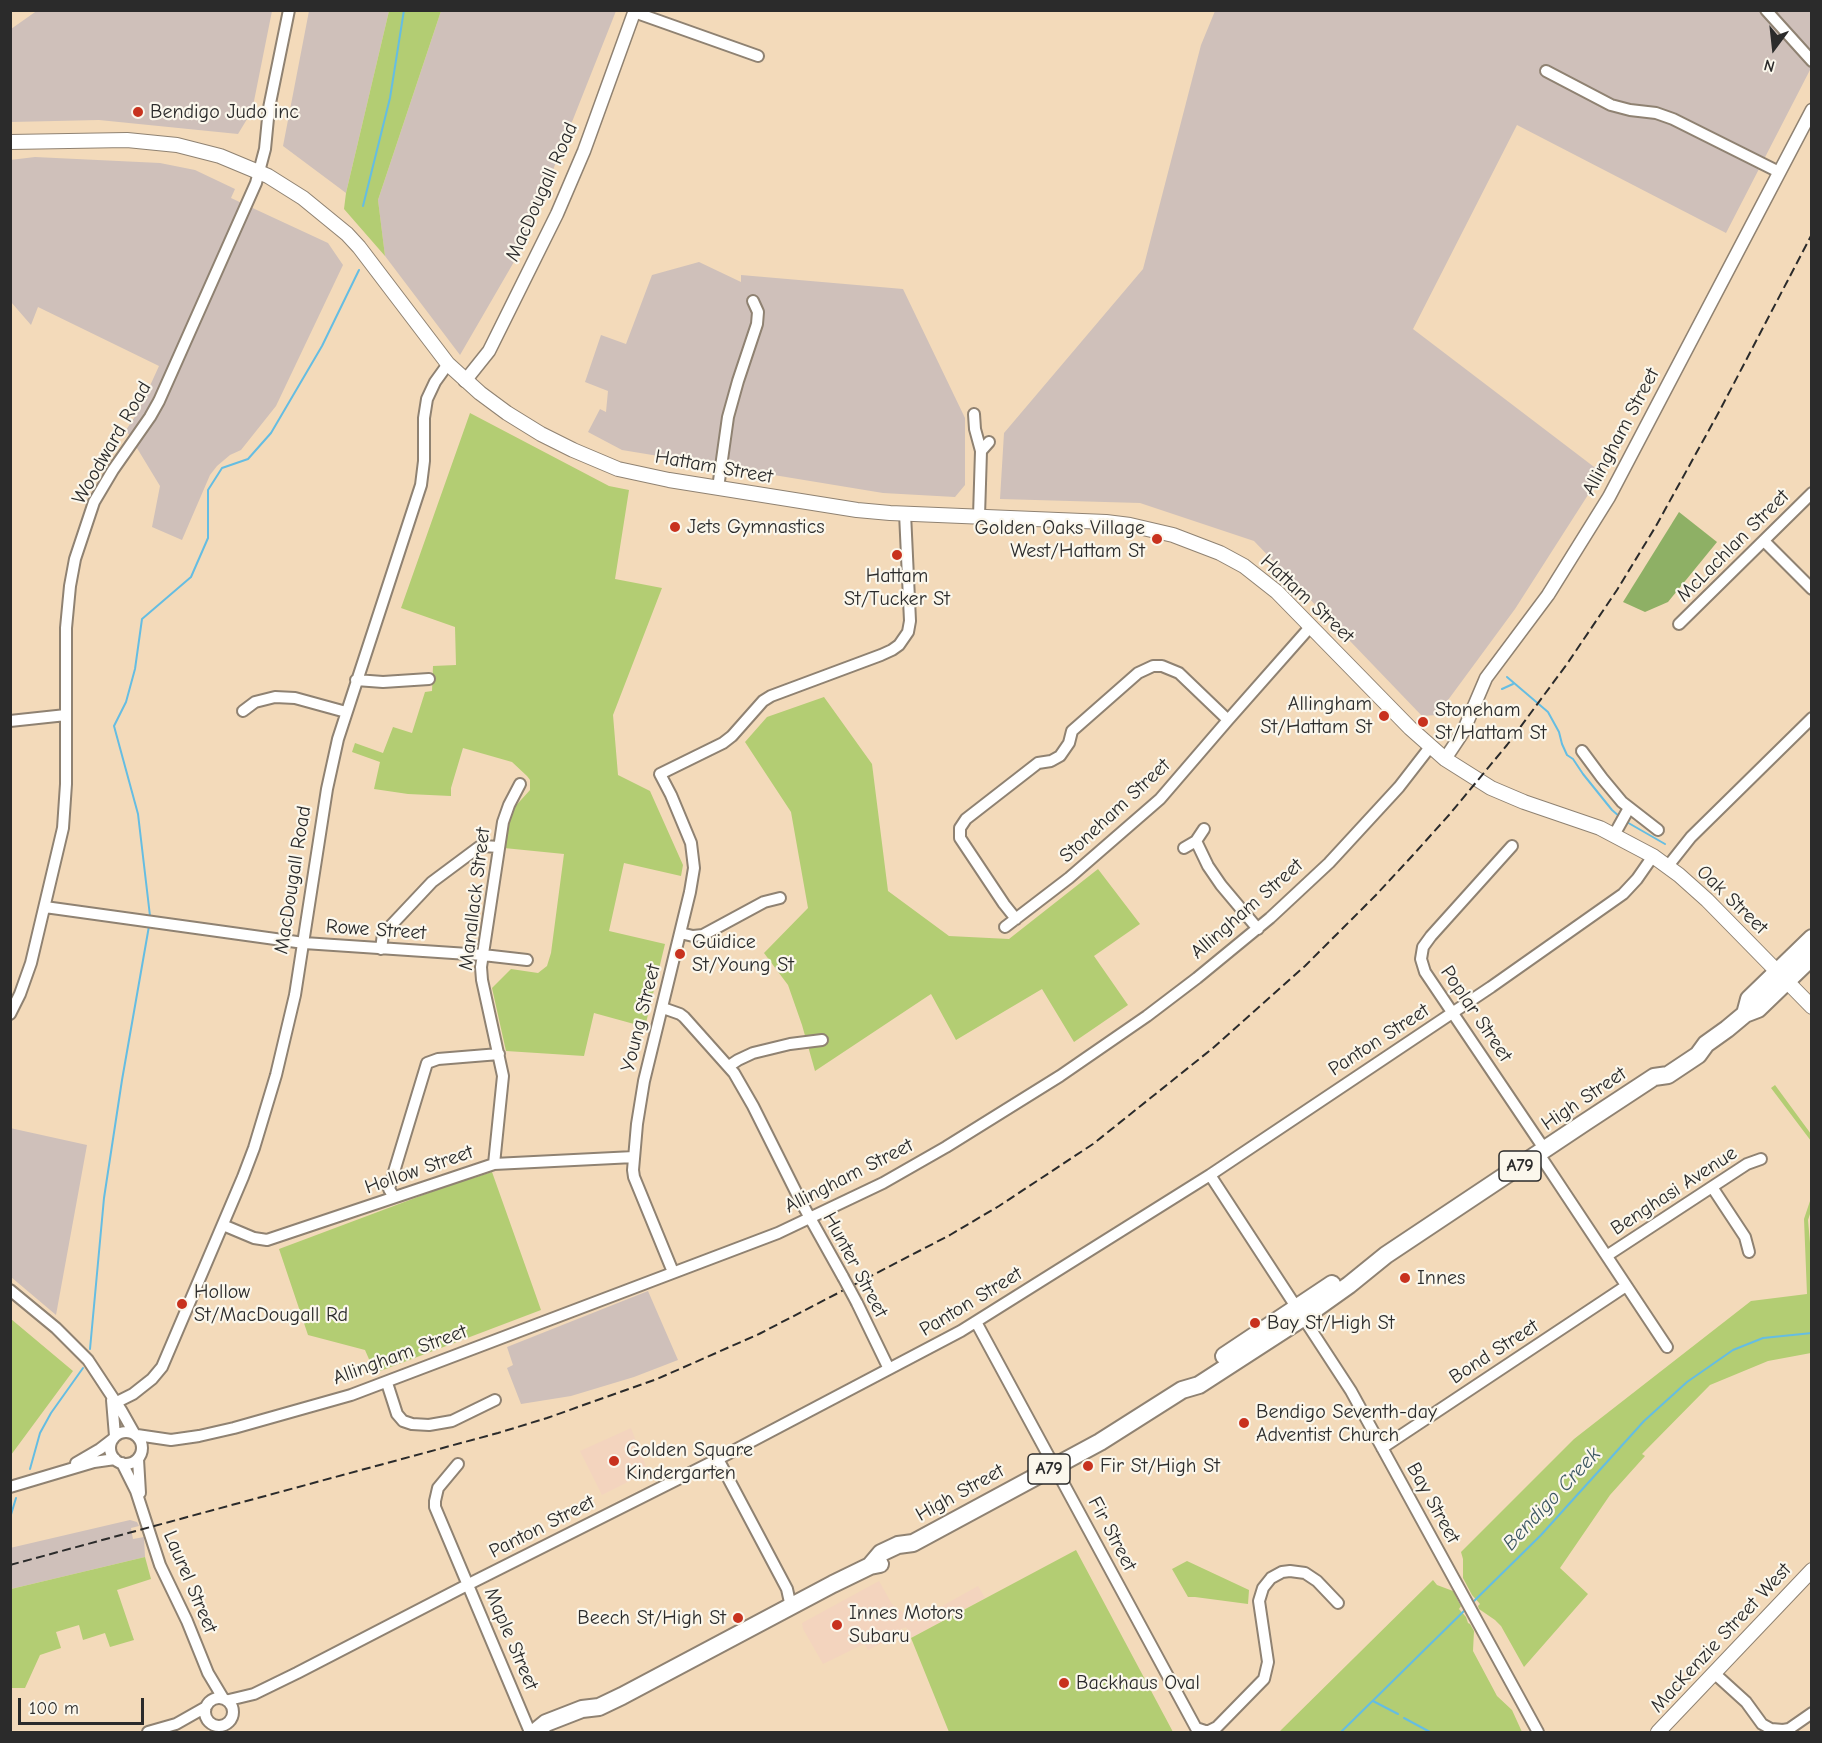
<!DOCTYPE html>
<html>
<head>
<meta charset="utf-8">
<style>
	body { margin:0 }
	#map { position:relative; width:1822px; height:1743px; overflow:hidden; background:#f3daba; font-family:"Comic Neue",sans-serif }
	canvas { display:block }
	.frame { position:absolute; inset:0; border:12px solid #2b2b2b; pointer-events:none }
	.north { position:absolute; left:1744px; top:18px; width:60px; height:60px; -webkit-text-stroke:4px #fbf7ec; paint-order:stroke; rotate:195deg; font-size:16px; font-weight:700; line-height:24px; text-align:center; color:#2b2b2b }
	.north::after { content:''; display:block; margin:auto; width:21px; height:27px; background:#2b2b2b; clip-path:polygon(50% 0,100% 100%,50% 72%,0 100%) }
	.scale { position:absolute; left:18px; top:1698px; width:126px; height:27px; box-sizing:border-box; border:3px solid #2b2b2b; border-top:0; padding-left:8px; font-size:18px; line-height:21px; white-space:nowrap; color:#2b2b2b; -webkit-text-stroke:4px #fbf7ec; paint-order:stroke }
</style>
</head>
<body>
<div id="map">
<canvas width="1822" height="1743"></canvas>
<div class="frame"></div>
<div class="north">N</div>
<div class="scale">100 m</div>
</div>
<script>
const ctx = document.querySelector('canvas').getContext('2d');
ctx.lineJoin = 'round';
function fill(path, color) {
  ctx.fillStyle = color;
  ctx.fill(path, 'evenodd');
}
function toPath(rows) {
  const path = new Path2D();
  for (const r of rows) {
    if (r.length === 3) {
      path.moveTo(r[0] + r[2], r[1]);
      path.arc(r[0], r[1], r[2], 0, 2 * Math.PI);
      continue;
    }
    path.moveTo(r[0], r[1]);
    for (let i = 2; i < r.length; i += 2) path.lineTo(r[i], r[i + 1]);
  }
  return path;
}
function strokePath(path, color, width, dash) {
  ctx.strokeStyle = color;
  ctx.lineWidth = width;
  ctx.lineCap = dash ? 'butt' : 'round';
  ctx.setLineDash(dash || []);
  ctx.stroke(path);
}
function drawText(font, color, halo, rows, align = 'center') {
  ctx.font = font + ' "Comic Neue",sans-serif';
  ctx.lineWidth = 4.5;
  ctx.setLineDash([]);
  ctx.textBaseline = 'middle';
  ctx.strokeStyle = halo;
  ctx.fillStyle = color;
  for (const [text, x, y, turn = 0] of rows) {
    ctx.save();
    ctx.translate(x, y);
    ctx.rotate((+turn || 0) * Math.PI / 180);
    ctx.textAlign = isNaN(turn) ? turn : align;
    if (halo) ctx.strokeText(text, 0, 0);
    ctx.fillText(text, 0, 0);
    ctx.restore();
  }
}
fill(toPath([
	[631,1428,648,1472,602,1495,580,1451],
	[879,1581,892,1604,915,1621,978,1586,985,1598,911,1638,906,1627,892,1633,894,1637,868,1650,864,1644,823,1664,803,1629,802,1623]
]), '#f3d4be');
fill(toPath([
	[38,10,272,11,252,111,238,134,99,120,11,122,11,29],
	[309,11,389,11,346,193,283,146],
	[441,11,616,11,522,248,460,355,385,256,378,200],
	[1215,11,1811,11,1811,68,1726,233,1517,125,1413,329,1602,473,1515,609,1437,715,1422,716,1254,541,1140,503,1000,499,1004,433,1143,269,1201,45],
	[35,157,160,163,195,170,235,189,231,198,328,243,343,265,276,406,241,450,230,455,217,466,210,475,182,540,152,527,160,486,126,430,138,412,159,366,38,307,31,325,11,302,10,160],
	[699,262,741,282,741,275,903,289,965,418,965,485,955,497,883,493,622,450,588,432,600,409,606,412,608,391,585,382,601,335,626,344,652,275],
	[10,1128,87,1145,56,1315,11,1277],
	[648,1291,678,1360,634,1377,571,1396,521,1404,507,1368,513,1365,507,1347],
	[130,1520,137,1522,139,1526,131,1528,133,1539,144,1537,145,1557,11,1589,10,1548]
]), '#cfc0ba');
fill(toPath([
	[389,11,441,11,378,200,385,256,344,209,346,193],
	[470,413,609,486,629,490,615,579,662,588,613,715,618,775,650,791,683,865,681,876,624,863,609,931,665,944,645,1027,594,1013,584,1056,506,1051,492,988,511,969,538,973,547,966,551,953,564,854,504,848,507,825,511,811,530,790,530,780,527,776,512,762,463,748,451,788,451,796,408,794,374,789,380,762,352,752,355,743,383,753,393,727,412,733,425,692,432,691,433,666,456,665,455,627,401,608],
	[824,697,872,764,888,891,949,936,1009,939,1098,869,1140,924,1094,956,1128,1005,1074,1042,1042,989,956,1040,931,994,815,1071,802,1025,788,985,764,953,808,908,791,812,745,742,767,717],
	[1775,1085,1811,1134,1811,1141,1771,1088],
	[492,1172,541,1310,375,1373,365,1350,308,1335,279,1249,447,1186],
	[1811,1198,1811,1211,1808,1220,1812,1266,1811,1353,1768,1361,1710,1385,1642,1454,1645,1456,1610,1495,1560,1568,1588,1594,1524,1667,1501,1626,1495,1620,1479,1609,1478,1606,1480,1604,1472,1595,1463,1578,1463,1559,1461,1552,1574,1439,1751,1301,1807,1294,1804,1219],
	[11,1319,73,1371,11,1455],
	[1076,1550,1173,1732,949,1732,911,1638],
	[145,1557,151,1579,117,1590,134,1640,110,1647,105,1633,83,1640,79,1625,56,1632,61,1648,40,1655,25,1688,11,1688,11,1691,11,1589],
	[1187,1561,1249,1590,1248,1604,1195,1597,1188,1597,1172,1569],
	[1433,1580,1437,1585,1453,1591,1461,1606,1459,1609,1466,1617,1468,1623,1470,1624,1474,1631,1473,1651,1497,1696,1512,1710,1522,1732,1279,1732]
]), '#b3cd73');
fill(toPath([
	[1679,512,1717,542,1668,602,1645,612,1623,602]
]), '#8eb065');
strokePath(toPath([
	[363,206,390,98,404,10],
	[1507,677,1548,712,1559,732,1562,744,1567,755,1573,759,1583,774,1612,810,1620,817],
	[1502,689,1513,684],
	[1625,821,1665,844],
	[150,916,138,814,114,726,126,702,135,669,142,619,191,577,208,538,208,490,222,468,248,459,271,433,322,346,359,270],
	[90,1349,104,1198,122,1080,149,926],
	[30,1469,40,1433,51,1413,83,1368],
	[10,1518,16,1498],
	[1471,1604,1541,1535,1644,1421,1687,1382,1733,1350,1763,1338,1812,1333],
	[1373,1701,1398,1714],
	[1404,1718,1430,1732],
	[1341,1732,1467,1608]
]), '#65bde2', 2);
const minor = toPath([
	[1766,10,1812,61],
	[634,12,758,56],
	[1546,71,1611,105,1630,110,1656,113,1673,119,1779,172],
	[974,414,975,429,981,451,979,516],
	[981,451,989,442],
	[718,488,728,417,738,381,757,324,758,312,753,301],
	[1764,541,1812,589],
	[1679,624,1812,493],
	[356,680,383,682,429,679],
	[243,711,255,702,275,697,295,698,346,712],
	[10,721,66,715],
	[1582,751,1602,778,1622,802,1658,830],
	[1614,835,1629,808],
	[1196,841,1208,866,1221,885,1258,929],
	[1512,846,1431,936,1423,947,1421,959,1425,972,1545,1150],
	[1184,848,1196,841,1204,829],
	[1668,866,1691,837,1812,718],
	[45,907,304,943,483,955,527,960],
	[1016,919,1004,904,960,838,960,828,966,819,1038,763,1051,761,1060,756,1069,743,1072,731,1138,673,1153,666,1162,666,1179,673,1228,720],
	[1005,927,1069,878,1160,799,1228,720,1311,626],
	[680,933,693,936,703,935,764,902,780,898],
	[381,949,383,934,432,882,479,847,483,846,499,847],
	[663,1008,680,1014,684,1017,734,1073,753,1106,800,1200,843,1277],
	[10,1014,20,994,31,963,63,828,66,784,66,628,70,586,75,559,94,502,113,470,150,417,159,401,256,183,265,149,269,108,289,10],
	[729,1066,738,1060,753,1053,790,1044,822,1040],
	[1539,1154,1667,1347],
	[494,1164,503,1076,482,980,481,967,503,822,509,805,520,784],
	[1210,1175,1351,1391,1538,1732],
	[1712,1187,1745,1237,1749,1252],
	[394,1197,389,1189,390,1185,427,1063,438,1059,499,1054],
	[223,1225,254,1238,267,1240,494,1164,634,1157],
	[1608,1255,1747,1164,1761,1159],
	[673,1272,634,1177,633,1170,637,1124,644,1081,690,892,694,868,691,843,671,795,660,774,723,743,732,736,763,701,771,696,881,655,892,650,899,645,908,632,910,621,905,513],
	[10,1290,56,1328,88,1360,121,1410,134,1433],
	[857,1303,889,1369],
	[976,1322,1196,1728,1205,1731,1209,1731,1217,1727,1264,1679,1268,1662,1259,1601,1263,1588,1271,1578,1282,1572,1290,1571,1305,1573,1317,1581,1338,1603],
	[387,1383,397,1414,403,1421,412,1424,429,1425,452,1421,495,1400],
	[112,1400,115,1436],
	[113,1404,133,1394,152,1379,162,1367,243,1177,254,1148,276,1075,295,995,327,789,338,739,421,485,424,461,424,418,427,399,435,382,448,364],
	[126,1448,16],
	[137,1435,171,1440,199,1436,234,1428,351,1395,778,1233,883,1183,946,1147,1060,1076,1147,1016,1197,978,1270,918,1329,863,1399,787,1430,747],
	[1382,1448,1626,1286],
	[138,1459,140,1493],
	[718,1459,787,1589,791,1607],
	[76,1463,100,1449,113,1439],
	[122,1463,136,1491,160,1565,187,1621,208,1673,223,1698],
	[458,1464,438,1488,435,1501,435,1507,530,1732],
	[10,1487,94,1462,115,1459],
	[1714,1673,1746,1702,1762,1724,1771,1729,1783,1730,1789,1729,1812,1713],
	[219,1712,14],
	[229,1700,254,1694,297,1673,469,1584,718,1459,961,1331,1210,1175,1491,987,1623,894,1637,879,1653,856],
	[148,1732,176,1724,206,1707]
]);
const tertiary = toPath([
	[465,381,489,351,557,214,584,151,635,10],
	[1445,759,1463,732,1486,678,1548,595,1609,497,1812,110]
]);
const secondary = toPath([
	[10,142,127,140,177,145,220,156,268,176,303,198,347,234,359,247,448,364,480,393,507,413,541,434,573,450,618,469,669,480,857,510,890,513,1106,522,1130,525,1173,535,1220,553,1244,566,1277,592,1410,728,1445,759,1491,788,1524,802,1600,828,1653,856,1679,875,1707,900,1812,1007],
	[1658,1732,1812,1570]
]);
const trunk = toPath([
	[1745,1014,1749,999,1812,938],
	[1224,1356,1332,1284],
	[870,1566,881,1553,898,1545,913,1543,1100,1442,1182,1390,1199,1385,1304,1317,1349,1285,1386,1255,1584,1123,1654,1077,1668,1075,1698,1055,1706,1044,1727,1029,1745,1014,1758,1009,1812,957],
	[535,1732,546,1723,582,1709,599,1707,622,1696,833,1584,870,1566,880,1564]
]);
strokePath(minor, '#8f8272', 14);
strokePath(tertiary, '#8f8272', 15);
strokePath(secondary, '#8f8272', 16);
strokePath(trunk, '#8f8272', 20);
strokePath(minor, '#fff', 10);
strokePath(tertiary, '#fff', 12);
strokePath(secondary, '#fff', 14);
strokePath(trunk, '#fff', 16);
strokePath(toPath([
	[10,1565,498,1433,547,1418,657,1379,759,1334,950,1235,999,1206,1093,1144,1213,1048,1305,966,1376,895,1413,855,1449,815,1507,745,1567,664,1617,590,1656,526,1720,410,1812,234]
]), '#2b2b2b', 2, [9, 4.5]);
const minorBridge = toPath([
	[843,1277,857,1303]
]);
strokePath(minorBridge, '#8f8272', 14, []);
strokePath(minorBridge, '#fff', 10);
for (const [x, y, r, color] of [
	[138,112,6,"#c8321e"],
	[675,527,6,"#c8321e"],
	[1157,539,6,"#c8321e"],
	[897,555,6,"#c8321e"],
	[1384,716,6,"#c8321e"],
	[1423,722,6,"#c8321e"],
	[680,954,6,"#c8321e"],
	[1405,1278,6,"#c8321e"],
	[182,1304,6,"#c8321e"],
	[1255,1323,6,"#c8321e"],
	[1244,1423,6,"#c8321e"],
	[614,1461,6,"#c8321e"],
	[1088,1466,6,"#c8321e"],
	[738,1618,6,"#c8321e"],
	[837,1625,6,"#c8321e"],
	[1064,1683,6,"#c8321e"]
]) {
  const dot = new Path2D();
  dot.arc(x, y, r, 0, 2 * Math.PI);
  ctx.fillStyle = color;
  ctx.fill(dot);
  strokePath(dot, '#fbf7ec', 2);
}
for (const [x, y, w] of [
	[1520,1166,42],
	[1049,1469,42]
]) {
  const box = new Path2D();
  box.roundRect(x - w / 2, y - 15, w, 30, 4.5);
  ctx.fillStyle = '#fbf7ec';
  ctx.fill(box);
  strokePath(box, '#2b2b2b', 1.5);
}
drawText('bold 18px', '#2b2b2b', null, [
	["A79",1520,1166],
	["A79",1049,1469]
]);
drawText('20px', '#2b2b2b', '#fbf7ec', [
	["Bendigo Judo inc",150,112],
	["Jets Gymnastics",687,527],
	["Golden Oaks Village",1145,528,"right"],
	["West/Hattam St",1145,551,"right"],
	["Hattam",897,576,"center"],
	["St/Tucker St",897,599,"center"],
	["Allingham",1372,704,"right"],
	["St/Hattam St",1372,727,"right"],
	["Stoneham",1435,710],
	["St/Hattam St",1435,733],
	["Guidice",692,942],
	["St/Young St",692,965],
	["Innes",1417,1278],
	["Hollow",194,1292],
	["St/MacDougall Rd",194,1315],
	["Bay St/High St",1267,1323],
	["Bendigo Seventh-day",1256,1412],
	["Adventist Church",1256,1435],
	["Golden Square",626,1450],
	["Kindergarten",626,1473],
	["Fir St/High St",1100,1466],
	["Innes Motors",849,1613],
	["Subaru",849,1636],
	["Beech St/High St",726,1618,"right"],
	["Backhaus Oval",1076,1683]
], 'left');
drawText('20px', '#2b2b2b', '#fbf7ec', [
	["MacDougall Road",542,192,-66],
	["Allingham Street",1621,432,-62],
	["Woodward Road",112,443,-60],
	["Hattam Street",714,467,10],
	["McLachlan Street",1733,546,-45],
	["Hattam Street",1307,599,43],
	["Stoneham Street",1115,811,-43],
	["MacDougall Road",293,880,-81],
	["Manallack Street",475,899,-83],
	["Oak Street",1732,900,44],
	["Allingham Street",1247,909,-41],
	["Rowe Street",376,930,4],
	["Poplar Street",1476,1014,56],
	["Young Street",641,1018,-76],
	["Panton Street",1379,1040,-33],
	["High Street",1584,1099,-34],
	["Hollow Street",419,1170,-19],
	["Allingham Street",849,1176,-27],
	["Benghasi Avenue",1674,1191,-33],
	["Hunter Street",855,1265,62],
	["Panton Street",971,1302,-31],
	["Bond Street",1494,1352,-33],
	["Allingham Street",400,1355,-20],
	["High Street",960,1493,-29],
	["Bay Street",1433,1503,61],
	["Panton Street",542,1527,-27],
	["Fir Street",1112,1534,62],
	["Laurel Street",190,1582,67],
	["MacKenzie Street West",1721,1638,-47],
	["Maple Street",511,1639,67]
]);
drawText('italic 21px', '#3c5762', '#fbf7ec', [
	["Bendigo Creek",1552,1499,-47]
]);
</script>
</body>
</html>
